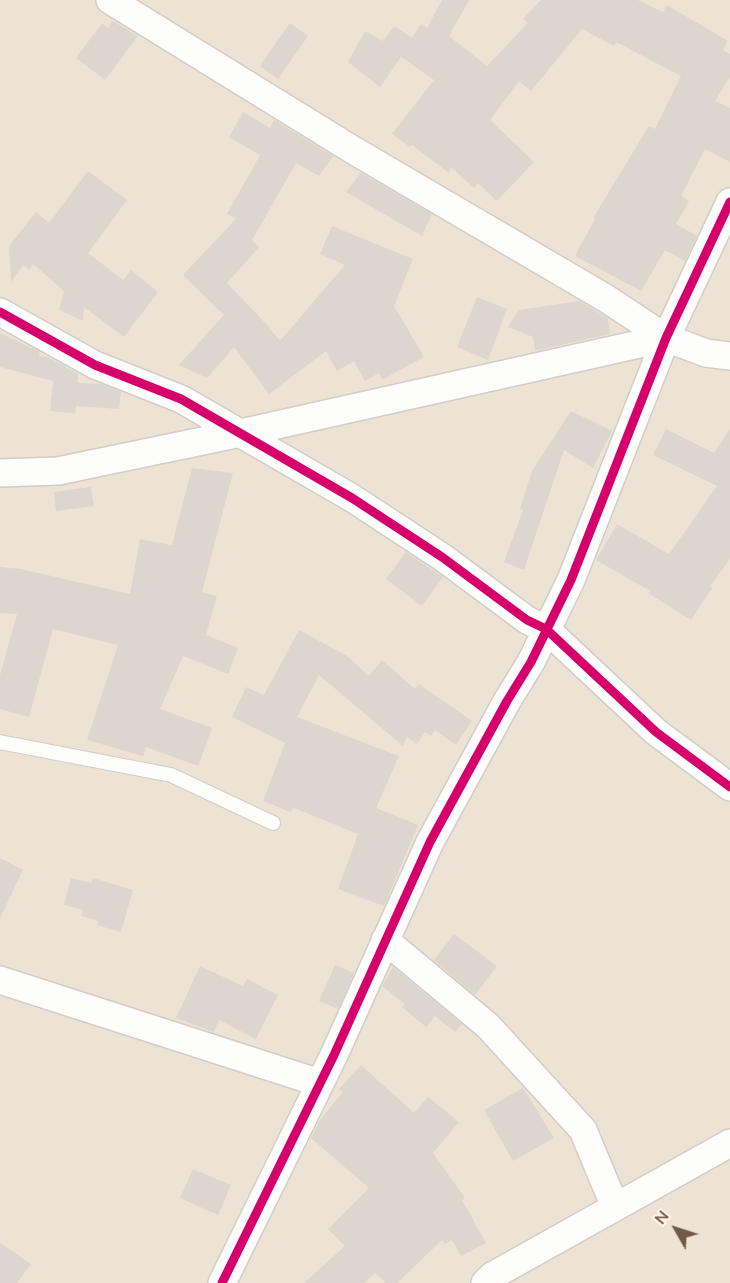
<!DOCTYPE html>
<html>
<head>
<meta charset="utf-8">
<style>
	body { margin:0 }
	#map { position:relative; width:730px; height:1283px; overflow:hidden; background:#f4f0e8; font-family:"Nunito Sans",sans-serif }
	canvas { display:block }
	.north { position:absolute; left:646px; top:1199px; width:60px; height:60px; -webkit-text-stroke:4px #fef6e8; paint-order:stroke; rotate:309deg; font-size:16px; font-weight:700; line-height:24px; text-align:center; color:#705a4a }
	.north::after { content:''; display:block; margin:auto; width:21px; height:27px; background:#705a4a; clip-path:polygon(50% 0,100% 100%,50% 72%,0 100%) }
</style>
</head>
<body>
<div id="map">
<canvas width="730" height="1283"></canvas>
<div class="north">N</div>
</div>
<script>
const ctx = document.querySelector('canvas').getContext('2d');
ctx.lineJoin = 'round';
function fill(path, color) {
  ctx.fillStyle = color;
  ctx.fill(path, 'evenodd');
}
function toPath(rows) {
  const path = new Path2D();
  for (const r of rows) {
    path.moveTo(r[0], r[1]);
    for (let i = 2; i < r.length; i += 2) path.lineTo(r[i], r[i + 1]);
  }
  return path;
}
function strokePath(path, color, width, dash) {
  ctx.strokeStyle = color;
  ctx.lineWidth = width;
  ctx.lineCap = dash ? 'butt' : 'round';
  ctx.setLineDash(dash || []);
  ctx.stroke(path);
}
fill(toPath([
	[0,0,730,0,730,1283,0,1283]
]), '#ede3d5');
fill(toPath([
	[442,0,469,0,449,36,487,66,528,23,523,19,541,0,638,0,663,12,667,5,728,41,723,50,730,54,730,77,715,101,730,108,730,162,705,149,681,196,689,201,676,224,697,236,685,261,665,250,641,291,575,256,595,219,593,218,649,126,655,129,681,76,616,42,614,46,582,29,531,91,519,81,490,120,534,162,497,201,478,183,474,188,451,167,449,173,412,145,410,147,392,134,434,80,401,57,380,87,348,62,365,31,383,41,394,26,412,38,421,24,427,28],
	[113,21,138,36,105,80,76,58,102,23,108,28],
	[290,23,308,36,278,79,260,66],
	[243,112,270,128,274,120,333,156,319,176,296,163,252,240,259,247,227,283,268,326,280,341,345,265,320,254,332,226,413,259,394,306,424,357,382,380,379,373,365,381,354,361,337,371,326,351,269,394,234,347,207,378,179,365,224,315,183,275,236,219,227,214,260,155,229,137],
	[88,171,127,200,88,253,123,280,131,270,158,292,124,337,84,307,83,321,59,310,64,291,33,264,29,270,23,265,11,282,9,246,36,212,49,223],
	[361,173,432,214,422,236,346,192],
	[477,297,507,309,488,360,457,347],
	[579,301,608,318,610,334,535,351,533,337,508,327,519,310],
	[0,333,40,352,39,356,48,357,78,374,78,383,101,384,121,392,119,409,76,406,75,413,50,411,53,381,0,367],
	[571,411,612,431,593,468,564,450,524,570,504,562,523,510,520,509,532,471],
	[666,429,714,453,730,429,730,559,710,586,712,588,691,620,648,593,650,591,596,560,617,524,669,554,717,486,653,455],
	[192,468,233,473,202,592,217,596,206,635,238,648,228,674,183,656,160,709,212,728,198,766,146,747,143,756,87,740,118,645,53,629,29,717,0,709,0,675,17,614,0,613,0,567,21,569,130,594,140,539,172,545],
	[91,487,94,506,56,511,54,492],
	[406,552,443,577,422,606,386,579],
	[299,630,347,656,369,676,382,660,415,689,419,684,472,721,456,745,435,730,431,736,425,732,417,744,407,737,403,746,319,675,297,717,399,756,376,808,418,825,384,906,338,889,358,834,294,808,290,812,263,801,285,743,232,717,246,687,264,695],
	[0,858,23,870,0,918],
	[71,878,91,883,93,878,133,890,121,932,97,925,99,921,81,916,83,910,64,905],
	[454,934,497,966,475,995,434,960],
	[335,965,354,973,338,1009,319,1001],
	[200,966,243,986,247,979,278,995,256,1039,219,1020,214,1032,176,1018],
	[393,967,462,1024,455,1032,435,1016,426,1027,402,1007,405,1004,382,986],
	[361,1065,414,1113,428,1097,459,1122,433,1153,465,1198,462,1200,486,1243,461,1256,452,1240,445,1244,442,1240,397,1283,386,1283,375,1273,364,1283,304,1283,345,1246,328,1229,369,1188,311,1138,320,1120,343,1092,339,1089],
	[523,1088,554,1138,513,1161,484,1110],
	[193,1169,231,1185,218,1215,180,1198],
	[0,1243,31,1264,17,1283,0,1283]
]), '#ddd6ce');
const service = toPath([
	[0,742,171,775,273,823]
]);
const minor = toPath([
	[110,0,353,150,607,299,666,338,706,353,730,356],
	[0,312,95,365,181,399,352,498,442,557,527,620,546,629,656,732,730,787],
	[0,473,58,471,241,433,666,338],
	[385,940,488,1026,583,1130,615,1207],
	[0,980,320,1083],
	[222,1283,334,1055,430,842,507,701,531,662,571,580,666,338,730,202],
	[485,1283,492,1276,730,1143]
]);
strokePath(service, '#d3cdc6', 16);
strokePath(minor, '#d3cdc6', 30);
strokePath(service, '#fdfdfc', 14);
strokePath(minor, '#fdfdfc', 27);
strokePath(toPath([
	[0,312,95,365,181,399,352,498,442,557,527,620,546,629,656,732,730,787],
	[222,1283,334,1055,430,842,507,701,531,662,571,580,666,338,730,202]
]), '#d6006c', 9);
</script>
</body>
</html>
